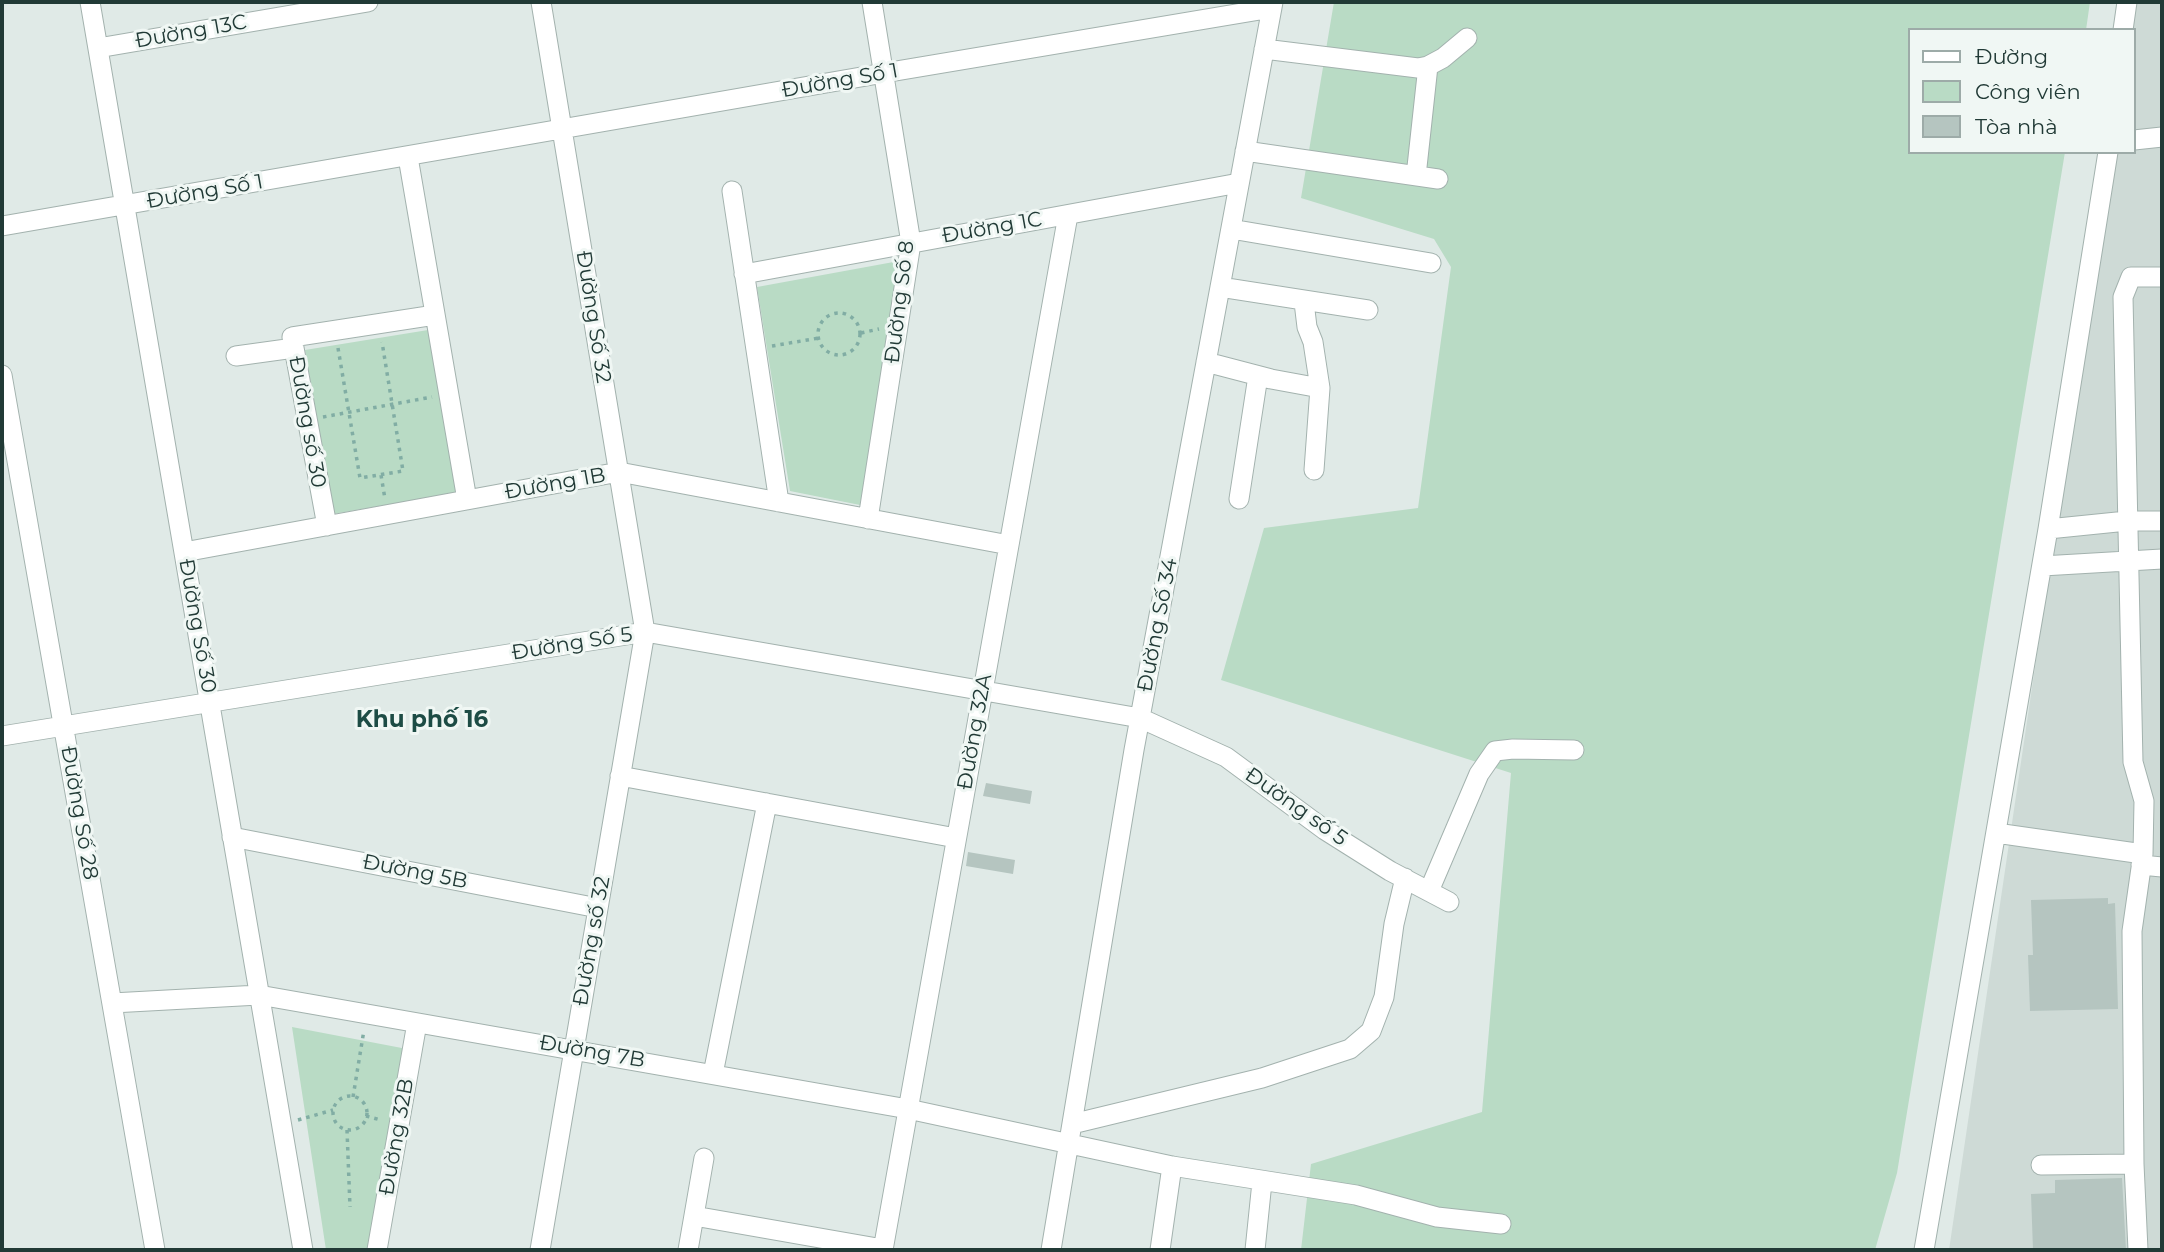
<!DOCTYPE html>
<html>
<head>
<meta charset="utf-8">
<style>
	body { margin:0 }
	#map { position:relative; width:2164px; height:1252px; overflow:hidden; background:#e0eae7; font-family:Montserrat,sans-serif }
	canvas { display:block }
	.frame { position:absolute; inset:0; border:4px solid #213a36; pointer-events:none }
	.legend { position:absolute; left:1908px; top:28px; width:228px; height:126px; box-sizing:border-box; background:#f0f7f4; border:2px solid #9daba8; margin:0; padding:9px 12px; list-style:none; font-size:21px; color:#213a36 }
	.legend li { display:flex; align-items:center; gap:14px; height:35px }
	.legend b { width:35px; border:2px solid #9daba8 }
</style>
</head>
<body>
<div id="map">
<canvas width="2164" height="1252"></canvas>
<div class="frame"></div>
<ul class="legend">
<li><b style="height:9px;background:#fff"></b>Đường</li>
<li><b style="height:19px;background:#b9dbc5"></b>Công viên</li>
<li><b style="height:19px;background:#b5c5c0"></b>Tòa nhà</li>
</ul>
</div>
<script>
const ctx = document.querySelector('canvas').getContext('2d');
ctx.lineJoin = 'round';
function fill(path, color) {
  ctx.fillStyle = color;
  ctx.fill(path, 'evenodd');
}
function toPath(rows) {
  const path = new Path2D();
  for (const r of rows) {
    if (r.length === 3) {
      path.moveTo(r[0] + r[2], r[1]);
      path.arc(r[0], r[1], r[2], 0, 2 * Math.PI);
      continue;
    }
    path.moveTo(r[0], r[1]);
    for (let i = 2; i < r.length; i += 2) path.lineTo(r[i], r[i + 1]);
  }
  return path;
}
function strokePath(path, color, width, dash) {
  ctx.strokeStyle = color;
  ctx.lineWidth = width;
  ctx.lineCap = dash ? 'butt' : 'round';
  ctx.setLineDash(dash || []);
  ctx.stroke(path);
}
function drawText(font, color, halo, rows, align = 'center') {
  ctx.font = font + ' Montserrat,sans-serif';
  ctx.lineWidth = 6;
  ctx.setLineDash([]);
  ctx.textBaseline = 'middle';
  ctx.strokeStyle = halo;
  ctx.fillStyle = color;
  for (const [text, x, y, turn = 0] of rows) {
    ctx.save();
    ctx.translate(x, y);
    ctx.rotate((+turn || 0) * Math.PI / 180);
    ctx.textAlign = isNaN(turn) ? turn : align;
    if (halo) ctx.strokeText(text, 0, 0);
    ctx.fillText(text, 0, 0);
    ctx.restore();
  }
}
fill(toPath([
	[2134,2,2162,2,2162,1250,1949,1250,2111,152,2134,152,2134,30,2130,30]
]), '#cedad6');
fill(toPath([
	[1334,2,2090,2,2086,30,1910,30,1910,152,2065,152,1897,1173,1875,1250,1301,1250,1311,1164,1482,1112,1511,773,1221,680,1264,528,1418,508,1451,267,1434,239,1301,198],
	[899,261,860,505,790,491,757,287],
	[428,330,456,493,333,514,305,350],
	[292,1027,407,1049,376,1250,326,1250]
]), '#b9dbc5');
fill(toPath([
	[986,783,1032,791,1030,804,983,796],
	[968,852,1015,860,1013,874,966,866],
	[2108,898,2108,904,2115,903,2118,1009,2030,1011,2028,955,2033,955,2031,900],
	[2122,1178,2126,1250,2033,1250,2031,1194,2055,1193,2055,1180]
]), '#b5c5c0');
const minor = toPath([
	[90,2,303,1250],
	[2123,30,2127,2],
	[98,48,368,2],
	[1264,49,1418,68,1428,66,1443,58,1467,38],
	[2134,140,2162,137],
	[1245,151,1438,179],
	[408,157,467,500],
	[1416,176,1428,66],
	[732,191,779,502],
	[2,226,884,73,1272,8],
	[1231,229,1431,263],
	[744,274,1239,183],
	[1220,287,1368,310],
	[1304,302,1307,327,1313,342,1320,388],
	[236,356,294,348],
	[1206,362,1271,379,1320,388,1314,470],
	[2,375,155,1250],
	[1239,499,1258,376],
	[868,519,911,243,872,2],
	[327,526,292,337,435,315],
	[2048,529,2127,521,2162,521],
	[184,552,619,472,1009,545],
	[2042,566,2162,559],
	[2,736,645,632,1140,718,1226,757,1325,830,1390,871,1449,902],
	[620,776,956,838],
	[1996,833,2143,854],
	[232,837,598,908],
	[2141,865,2162,867],
	[1429,891,1479,774,1495,751,1513,749,1574,750],
	[112,1003,259,995,908,1109,1172,1166,1356,1195,1437,1217,1501,1224],
	[713,1074,767,803],
	[1072,1124,1262,1078,1350,1049,1371,1031,1384,997,1394,924,1405,878],
	[2041,1165,2134,1164],
	[694,1216,883,1249],
	[377,1250,417,1023],
	[540,1250,645,632,541,2],
	[688,1250,704,1158],
	[883,1250,1068,215],
	[1051,1250,1134,750,1273,2],
	[1160,1250,1172,1166],
	[1255,1250,1262,1182],
	[1924,1250,2048,529,2108,152],
	[2138,1250,2134,1164,2132,931,2143,854,2144,801,2133,762,2123,297,2131,277,2162,277]
]);
strokePath(minor, '#a3b2ae', 21);
strokePath(toPath([
	[839,334,21],
	[861,333,879,329],
	[772,346,819,338],
	[338,348,360,478,403,471,382,342],
	[323,417,432,397],
	[381,475,385,499],
	[350,1113,17],
	[353,1097,364,1030],
	[366,1116,381,1120],
	[298,1120,333,1110],
	[347,1130,350,1207]
]), '#81ada4', 3.5, [3.5, 5]);
strokePath(minor, '#fff', 19);
drawText('21px', '#213a36', '#f0f7f4', [
	["Đường 13C",191,32,-10],
	["Đường Số 1",840,81,-10],
	["Đường Số 1",205,192,-10],
	["Đường 1C",992,228,-10],
	["Đường Số 8",900,302,-83],
	["Đường Số 32",593,317,81],
	["Đường số 30",307,422,80],
	["Đường 1B",555,484,-10],
	["Đường Số 34",1158,625,-79],
	["Đường Số 30",197,626,80],
	["Đường Số 5",572,644,-9],
	["Đường 32A",975,732,-80],
	["Đường số 5",1296,807,35],
	["Đường Số 28",79,813,80],
	["Đường 5B",415,872,11],
	["Đường số 32",592,941,-80],
	["Đường 7B",592,1052,10],
	["Đường 32B",397,1137,-80]
]);
drawText('bold 23px', '#1d4c45', '#f0f7f4', [
	["Khu phố 16",422,720]
]);
</script>
</body>
</html>
